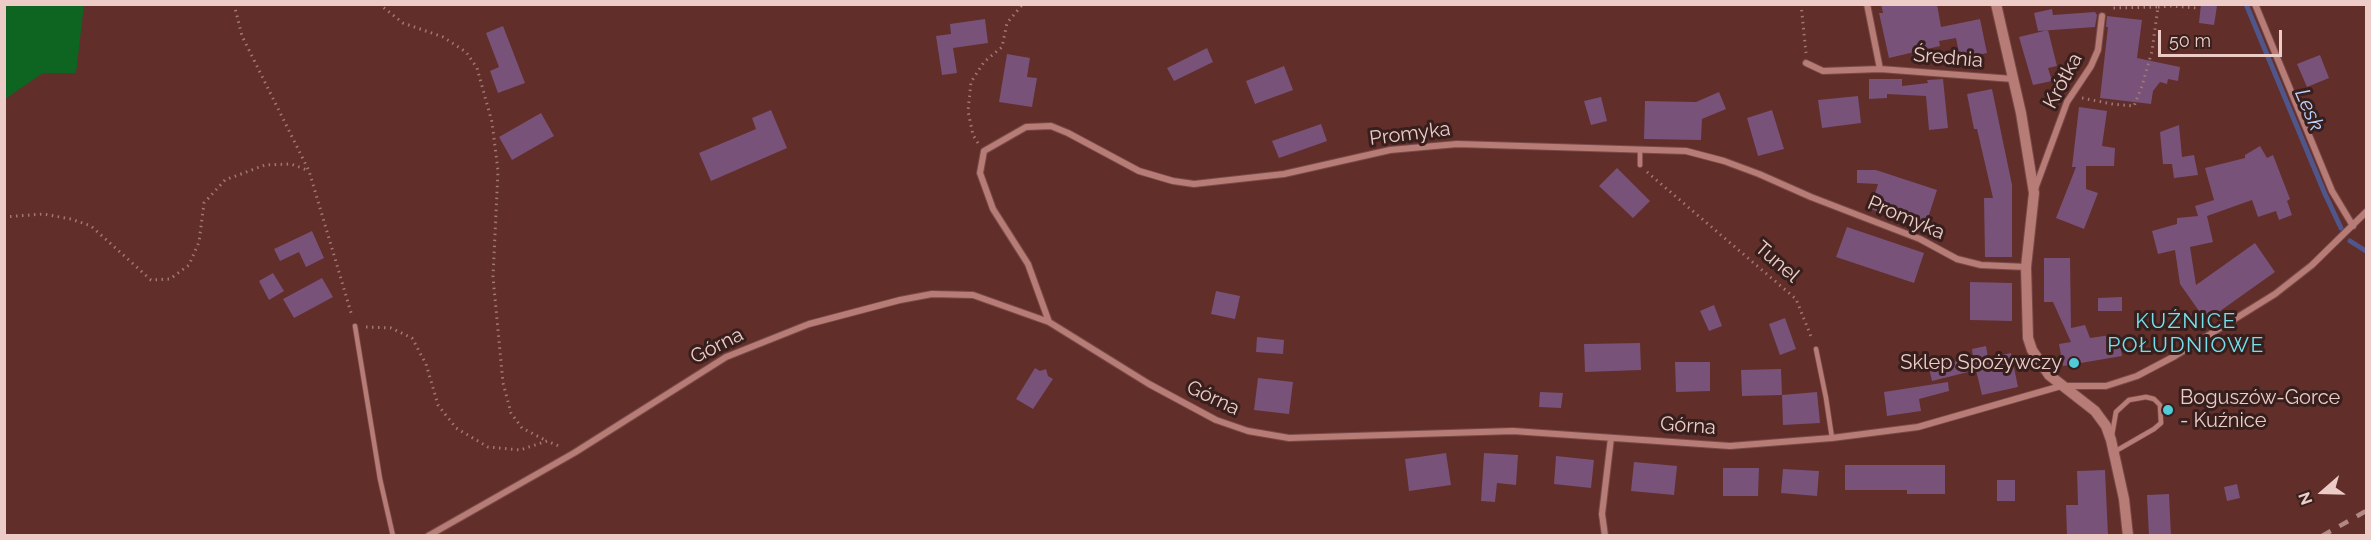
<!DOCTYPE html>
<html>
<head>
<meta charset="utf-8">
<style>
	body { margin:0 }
	#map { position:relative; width:2371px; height:540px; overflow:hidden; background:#612e2a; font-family:Raleway,sans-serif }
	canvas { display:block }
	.frame { position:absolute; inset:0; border:6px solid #edccc8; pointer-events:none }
	.north { position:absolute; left:2293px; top:462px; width:60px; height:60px; -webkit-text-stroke:4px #361f1c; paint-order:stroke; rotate:250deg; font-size:16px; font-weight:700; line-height:24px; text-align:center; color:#edccc8 }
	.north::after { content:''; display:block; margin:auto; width:21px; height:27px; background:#edccc8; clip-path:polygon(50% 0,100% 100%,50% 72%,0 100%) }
	.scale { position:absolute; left:2158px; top:30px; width:124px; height:27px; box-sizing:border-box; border:3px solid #edccc8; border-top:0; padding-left:8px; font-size:18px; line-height:21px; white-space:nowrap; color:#edccc8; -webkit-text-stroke:4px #361f1c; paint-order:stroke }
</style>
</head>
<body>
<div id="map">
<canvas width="2371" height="540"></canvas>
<div class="frame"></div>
<div class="north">N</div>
<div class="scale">50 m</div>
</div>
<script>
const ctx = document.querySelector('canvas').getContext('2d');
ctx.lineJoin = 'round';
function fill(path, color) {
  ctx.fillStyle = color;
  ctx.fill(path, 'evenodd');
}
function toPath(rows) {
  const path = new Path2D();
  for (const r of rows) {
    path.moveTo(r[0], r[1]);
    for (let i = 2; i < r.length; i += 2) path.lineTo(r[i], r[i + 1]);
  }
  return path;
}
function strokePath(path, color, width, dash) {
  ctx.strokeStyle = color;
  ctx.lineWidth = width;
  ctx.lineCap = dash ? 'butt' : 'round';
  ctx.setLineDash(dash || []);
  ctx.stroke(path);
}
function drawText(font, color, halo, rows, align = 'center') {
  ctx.font = font + ' Raleway,sans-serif';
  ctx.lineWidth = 6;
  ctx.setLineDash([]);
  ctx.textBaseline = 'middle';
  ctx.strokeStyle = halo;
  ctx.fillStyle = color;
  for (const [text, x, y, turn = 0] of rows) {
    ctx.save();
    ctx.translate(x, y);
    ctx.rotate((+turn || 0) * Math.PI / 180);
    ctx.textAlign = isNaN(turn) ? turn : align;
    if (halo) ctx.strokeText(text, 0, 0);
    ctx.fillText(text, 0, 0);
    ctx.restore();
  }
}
fill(toPath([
	[5,4,84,5,76,73,43,73,5,99]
]), '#0d6521');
strokePath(toPath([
	[2246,4,2325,194,2341,228],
	[2350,241,2366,251]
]), '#50558a', 5);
fill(toPath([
	[1881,4,1937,4,1941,27,1980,19,1987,53,1960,58,1956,38,1939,41,1940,46,1889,58,1879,13,1883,13],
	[2201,4,2217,6,2214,25,2199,23],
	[2052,9,2053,15,2095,12,2097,15,2095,27,2038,31,2034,13],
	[2107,16,2142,20,2137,58,2180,67,2178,81,2168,79,2167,84,2160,82,2153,91,2151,104,2100,98,2108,27,2106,27],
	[985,19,988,43,953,48,957,73,942,75,936,36,951,34,950,24],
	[503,26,525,83,498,93,490,71,499,67,486,33],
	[2048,30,2057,66,2048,68,2052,81,2033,85,2019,37],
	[1207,48,1213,62,1174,81,1167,68],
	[1007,54,1030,58,1027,77,1037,78,1032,107,999,102],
	[2320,55,2329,78,2307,87,2297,64],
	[1284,66,1293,90,1255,104,1246,81],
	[1869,79,1902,79,1902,86,1928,83,1927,80,1943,79,1948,128,1929,130,1926,96,1887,94,1887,98,1869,99],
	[1992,89,2012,185,2012,257,1985,257,1984,198,1993,198,1977,129,1974,129,1967,94],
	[1719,92,1726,109,1702,119,1701,140,1644,139,1645,101,1696,102],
	[1858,96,1861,123,1822,128,1818,100],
	[1601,97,1607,121,1591,125,1584,101],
	[2079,107,2107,111,2102,146,2115,148,2114,166,2086,166,2086,189,2098,193,2084,229,2056,218,2076,167,2072,167],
	[771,110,787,148,711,181,699,153,756,129,752,118],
	[1772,110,1784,149,1758,156,1747,118],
	[541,113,554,136,512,160,499,137],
	[1321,124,1327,141,1279,158,1272,141],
	[2179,125,2182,157,2194,155,2198,175,2174,178,2172,164,2163,164,2160,132],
	[2260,146,2267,158,2273,155,2290,199,2287,201,2292,215,2279,220,2276,211,2258,217,2252,200,2207,216,2213,242,2190,247,2196,285,2255,243,2275,272,2206,321,2180,284,2175,250,2158,254,2152,231,2177,224,2177,218,2198,216,2195,206,2214,200,2205,168,2245,158,2245,155],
	[1617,168,1650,201,1633,218,1599,186],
	[1857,170,1876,170,1937,190,1925,227,1870,209,1878,184,1857,183],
	[1847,227,1924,253,1914,283,1836,257],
	[312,231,324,258,306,267,299,252,280,261,274,249],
	[2044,258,2070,258,2071,328,2085,325,2090,338,2118,334,2122,356,2063,366,2059,344,2071,342,2053,302,2044,302],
	[273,273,284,291,269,300,259,281],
	[322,278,333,297,294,318,283,299],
	[1970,282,2012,283,2012,321,1970,320],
	[1216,291,1240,296,1235,319,1211,314],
	[2122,297,2122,311,2098,311,2098,298],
	[1714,305,1722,326,1709,331,1700,311],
	[1785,318,1796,349,1780,355,1769,324],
	[1257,337,1284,340,1283,354,1256,352],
	[1640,343,1641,370,1585,372,1584,344],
	[1986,346,1988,358,2011,353,2018,387,1982,395,1976,370,1932,381,1929,368,1973,357,1972,349],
	[1675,362,1710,362,1710,391,1676,392],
	[1035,368,1040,371,1046,369,1048,376,1053,379,1033,409,1016,399],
	[1781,369,1782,395,1742,396,1741,370],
	[1258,378,1293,382,1289,414,1254,410],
	[1948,382,1949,391,1919,399,1921,411,1887,416,1884,392],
	[1540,392,1563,393,1561,408,1539,407],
	[1817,392,1820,423,1783,425,1782,395],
	[1446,453,1451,485,1409,491,1405,459],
	[1484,453,1518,455,1516,485,1497,483,1495,502,1481,501],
	[1556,456,1594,460,1591,488,1554,484],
	[1634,462,1677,466,1674,495,1631,491],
	[1845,465,1945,465,1945,494,1907,494,1907,490,1845,490],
	[1723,468,1759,468,1758,496,1723,496],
	[1783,469,1819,471,1817,496,1781,493],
	[2105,470,2108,536,2067,536,2066,505,2078,505,2077,471],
	[1997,480,2015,480,2015,501,1997,501],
	[2237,484,2240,498,2227,501,2224,487],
	[2169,494,2171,536,2149,536,2147,495]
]), '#785279');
const service = toPath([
	[1640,165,1640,150],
	[355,326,380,479,393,536],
	[1816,349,1826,398,1832,438],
	[2112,435,2116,412,2129,400,2146,397,2154,399,2160,405,2161,423,2154,429,2114,452]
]);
const minor = toPath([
	[1867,4,1880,69],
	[2255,4,2332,191,2353,226],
	[1806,63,1823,71,1880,69,2013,79],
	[2035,189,2067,102,2091,66,2098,50,2102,16],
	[1049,322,1028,264,993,209,980,173,984,151,1026,127,1051,126,1068,133,1139,171,1173,181,1194,184,1284,174,1390,150,1457,144,1686,151,1724,161,1759,174,1811,197,1920,239,1957,259,1981,265,2026,267],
	[428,536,574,453,726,357,809,324,900,300,932,294,973,295,1049,322,1149,384,1216,420,1248,431,1289,438,1513,431,1730,446,1832,438,1918,427,2061,386,2106,386,2137,376,2175,356,2275,294,2312,265,2366,212],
	[1605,536,1602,514,1611,438]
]);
const tertiary = toPath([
	[1996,4,2021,113,2034,193,2026,267,2028,338,2032,350,2049,375,2095,411,2106,426,2111,440,2124,499,2128,536]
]);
strokePath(service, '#774a48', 6);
strokePath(minor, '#774a48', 8);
strokePath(tertiary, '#774a48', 12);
strokePath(toPath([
	[234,4,242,36,309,171,352,316],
	[379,4,403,23,443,37,466,52,477,68,492,122,498,171,493,277,503,383,511,413,522,428,547,441],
	[1801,4,1806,53],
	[2158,7,2171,6,2197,8],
	[2082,98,2112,104,2134,106,2142,86,2152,51,2158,7,2113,8,2110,10],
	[978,143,973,135,968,111,971,82,984,62,1002,47,1007,23,1023,4],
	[1647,172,1796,299,1812,339],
	[4,217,43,214,71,219,91,226,151,280,170,279,189,265,199,242,204,203,225,180,265,165,291,164,307,170],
	[366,327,391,328,412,338,426,364,438,405,456,428,488,447,520,450,547,441,561,447]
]), '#a27874', 3, [1.5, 4.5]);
strokePath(service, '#b87c76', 4.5);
strokePath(minor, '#b87c76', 6);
strokePath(tertiary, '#b87c76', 10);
strokePath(toPath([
	[2322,536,2366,511]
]), '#b18884', 4.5, [10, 10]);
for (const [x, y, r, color] of [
	[2074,363,6,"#52cbd9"],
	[2168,410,6,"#52cbd9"]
]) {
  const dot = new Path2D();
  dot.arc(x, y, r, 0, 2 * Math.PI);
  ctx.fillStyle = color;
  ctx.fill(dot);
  strokePath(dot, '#361f1c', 2);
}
drawText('20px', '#edccc8', '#361f1c', [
	["Średnia",1948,58,5],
	["Krótka",2063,81,-62],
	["Promyka",1410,134,-7],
	["Promyka",1906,218,23],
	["Tunel",1777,262,41],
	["Górna",717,346,-27],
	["Górna",1213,398,25],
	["Górna",1688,426,4]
]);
drawText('20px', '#edccc8', '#361f1c', [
	["Sklep Spożywczy",2062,363],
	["Boguszów-Gorce",2180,398,"left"],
	["- Kuźnice",2180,421,"left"]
], 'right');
drawText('italic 21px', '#bdd2ff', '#361f1c', [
	["Lesk",2309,110,67]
]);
ctx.letterSpacing = '1.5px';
drawText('21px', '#76e0ed', '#361f1c', [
	["KUŹNICE",2186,322],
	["POŁUDNIOWE",2186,346]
]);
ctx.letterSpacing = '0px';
</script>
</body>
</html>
